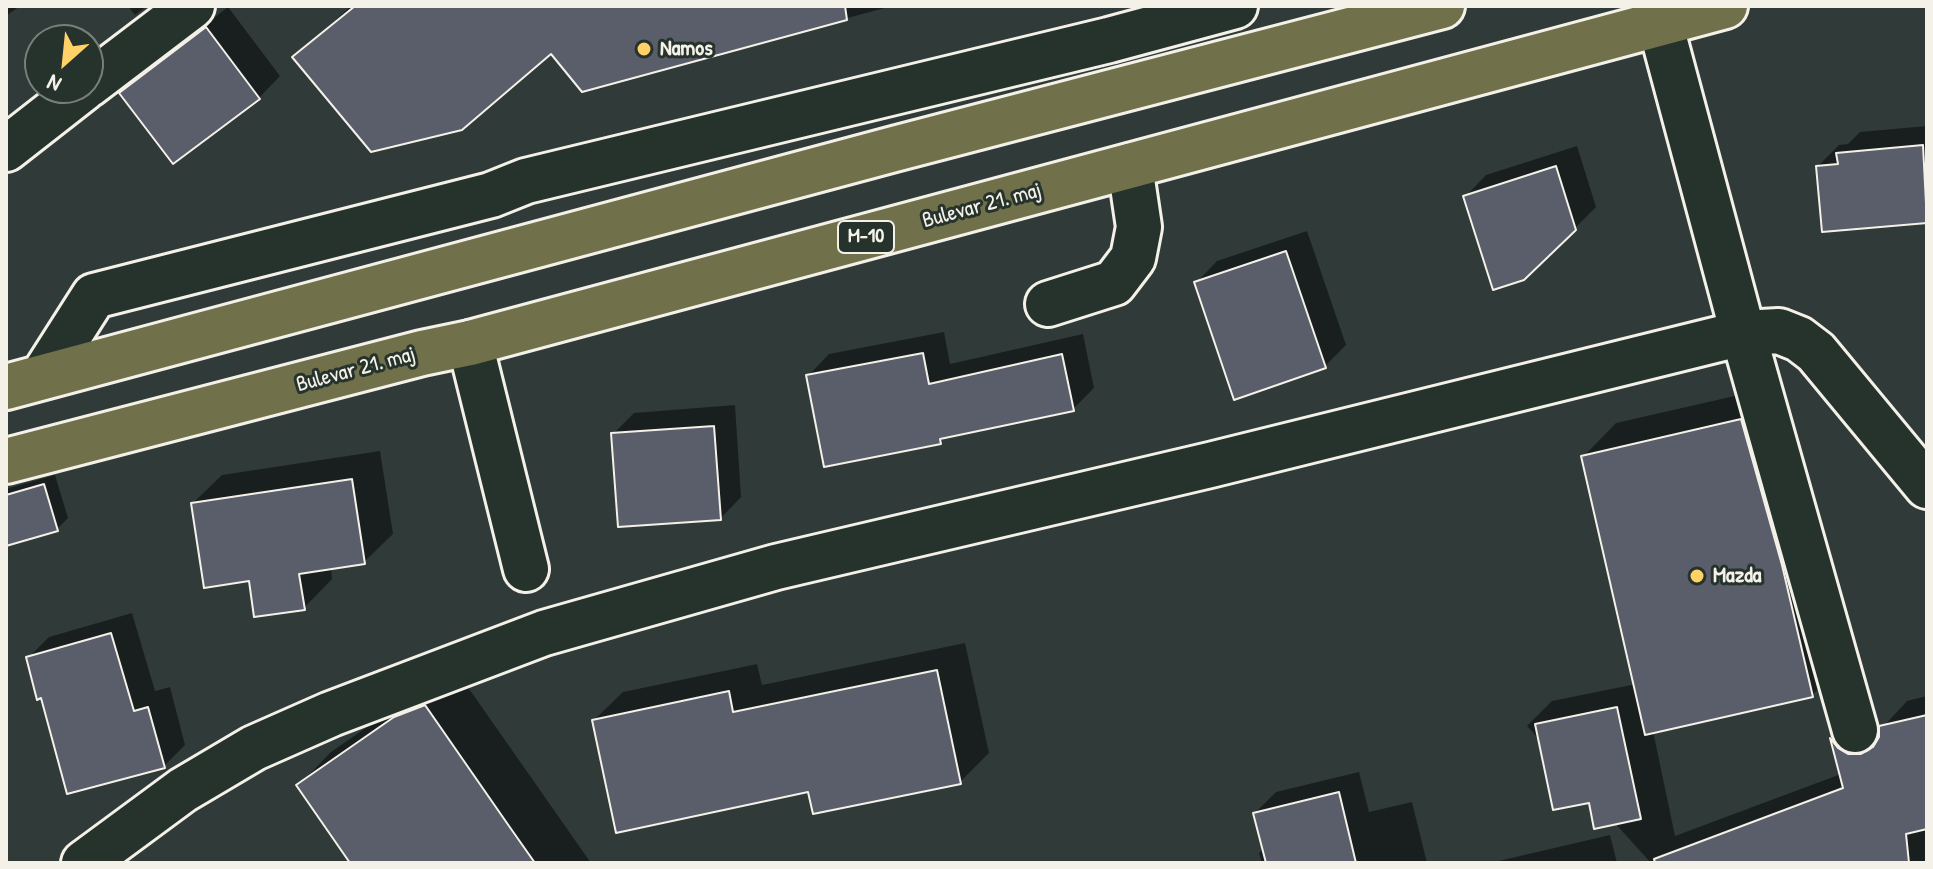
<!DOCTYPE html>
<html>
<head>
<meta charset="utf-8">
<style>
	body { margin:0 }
	#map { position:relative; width:1933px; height:869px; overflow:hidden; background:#303b39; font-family:"Patrick Hand",sans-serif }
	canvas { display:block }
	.frame { position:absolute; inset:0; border:8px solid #f4f1e8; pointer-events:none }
	.north { position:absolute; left:24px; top:24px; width:80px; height:80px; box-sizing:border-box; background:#26332d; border:2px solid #787f78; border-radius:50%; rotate:207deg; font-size:22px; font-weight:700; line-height:32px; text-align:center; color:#f4f1e8 }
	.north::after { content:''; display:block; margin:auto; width:28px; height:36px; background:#ffd166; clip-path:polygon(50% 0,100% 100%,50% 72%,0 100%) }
</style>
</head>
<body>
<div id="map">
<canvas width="1933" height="869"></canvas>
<div class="frame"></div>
<div class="north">N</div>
</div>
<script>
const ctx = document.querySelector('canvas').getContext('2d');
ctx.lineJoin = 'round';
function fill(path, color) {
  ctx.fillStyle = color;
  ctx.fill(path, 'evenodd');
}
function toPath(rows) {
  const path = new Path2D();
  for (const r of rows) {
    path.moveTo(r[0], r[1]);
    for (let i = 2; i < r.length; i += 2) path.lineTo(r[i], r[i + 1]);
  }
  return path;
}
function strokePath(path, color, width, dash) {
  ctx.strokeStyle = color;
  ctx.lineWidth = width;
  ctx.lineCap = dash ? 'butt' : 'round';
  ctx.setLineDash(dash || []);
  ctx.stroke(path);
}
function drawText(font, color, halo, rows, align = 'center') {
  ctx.font = font + ' "Patrick Hand",sans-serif';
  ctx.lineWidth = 6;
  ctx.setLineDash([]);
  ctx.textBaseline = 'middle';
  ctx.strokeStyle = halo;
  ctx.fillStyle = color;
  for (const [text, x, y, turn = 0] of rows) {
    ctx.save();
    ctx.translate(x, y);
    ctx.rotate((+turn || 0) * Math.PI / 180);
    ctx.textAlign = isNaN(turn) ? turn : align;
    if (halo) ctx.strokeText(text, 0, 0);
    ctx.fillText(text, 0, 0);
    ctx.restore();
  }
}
fill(toPath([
	[6,6,20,6,6,16],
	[128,6,147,6,135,15],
	[351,6,892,6,582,90,552,51,295,57],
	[228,7,280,76,259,98,122,93,143,72],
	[1927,126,1927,221,1824,230,1818,166,1839,145,1848,144,1860,132],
	[1577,146,1596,207,1575,228,1465,197,1486,175],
	[1307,231,1346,345,1325,366,1196,283,1217,261],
	[944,332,950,364,1083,334,1094,388,1073,409,947,436,940,442,808,376,829,354],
	[1774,387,1846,662,1812,695,1653,731,1675,836,1841,774,1832,738,1857,714,1874,729,1881,729,1907,701,1927,696,1927,863,1651,863,1527,726,1552,701,1636,684,1583,457,1616,423],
	[735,405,741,497,720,519,613,434,634,413],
	[380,451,393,534,364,562,331,567,332,579,304,608,251,579,193,503,222,475],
	[55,475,68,518,57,529,6,544,6,489],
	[132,613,155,691,170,687,185,745,164,766,43,696,28,658,49,637],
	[965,643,989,753,960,782,810,789,594,720,623,692,757,664,762,685],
	[458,673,591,863,352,863,298,786,331,752,429,684],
	[1359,772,1369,812,1412,802,1427,863,1262,863,1259,853,1264,848,1255,813,1276,792],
	[1610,835,1617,863,1490,863]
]), '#0007');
const building = toPath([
	[355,6,845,6,847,20,582,92,551,54,462,130,371,152,292,57,355,6],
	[206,27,260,99,173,164,119,93,206,27],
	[1923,145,1927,223,1822,232,1816,166,1838,164,1836,153,1923,145],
	[1556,166,1576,230,1524,280,1493,290,1463,196,1556,166],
	[1286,251,1326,368,1234,400,1194,282,1286,251],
	[923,353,929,384,1062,354,1074,411,940,439,941,444,824,467,806,375,923,353],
	[1741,419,1782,565,1813,697,1645,735,1581,456,1741,419],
	[714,426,721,520,618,527,611,433,714,426],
	[352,479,365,564,299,574,305,610,254,617,249,581,204,588,191,503,352,479],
	[44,484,58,531,6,546,6,495,44,484],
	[111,633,134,711,148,707,165,768,67,794,41,698,37,700,26,657,111,633],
	[937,670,961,784,813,814,808,792,616,833,592,720,729,691,733,712,937,670],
	[425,705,509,826,535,863,350,863,296,785,394,717,425,705],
	[1617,707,1641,819,1594,829,1589,803,1553,810,1535,724,1617,707],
	[1927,715,1927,829,1906,834,1909,863,1655,863,1654,859,1843,788,1830,738,1838,748,1848,754,1861,754,1873,747,1879,737,1879,726,1927,715],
	[1339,792,1356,863,1266,863,1253,813,1339,792]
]);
fill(building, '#5a5d6a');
strokePath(building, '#f4f1e8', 2);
const minor = toPath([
	[1660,23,1743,333,1855,730],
	[88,85,192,6],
	[6,149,84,88],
	[1048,304,1114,283,1133,258,1139,227,1130,166],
	[470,343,526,569],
	[43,376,94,296,491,195,526,181,1109,40,1235,6],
	[84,863,183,790,254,748,331,714,544,633,776,567,1210,465,1743,333,1779,331,1799,339,1816,352,1927,486]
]);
const major = toPath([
	[6,387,894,149,1442,6],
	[6,461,422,353,470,343,1725,6]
]);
strokePath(minor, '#f4f1e8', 50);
strokePath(major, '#f4f1e8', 50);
strokePath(minor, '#26332d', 44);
strokePath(major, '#70704a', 44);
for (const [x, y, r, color] of [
	[644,49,8,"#ffd166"],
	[1697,576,8,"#ffd166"]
]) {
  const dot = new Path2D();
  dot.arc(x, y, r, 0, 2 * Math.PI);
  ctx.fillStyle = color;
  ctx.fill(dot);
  strokePath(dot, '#26332d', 3);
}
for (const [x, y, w] of [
	[866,237,56]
]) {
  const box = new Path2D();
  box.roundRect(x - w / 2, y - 16, w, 32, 6);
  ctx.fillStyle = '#26332d';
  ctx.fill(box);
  strokePath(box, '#f4f1e8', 2);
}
drawText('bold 20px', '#f4f1e8', null, [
	["M-10",866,237]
]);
drawText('bold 22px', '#f4f1e8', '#26332d', [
	["Namos",660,49],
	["Mazda",1713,576]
], 'left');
drawText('22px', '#f4f1e8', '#26332d', [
	["Bulevar 21. maj",982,206,-15],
	["Bulevar 21. maj",356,370,-15]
]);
</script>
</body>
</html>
